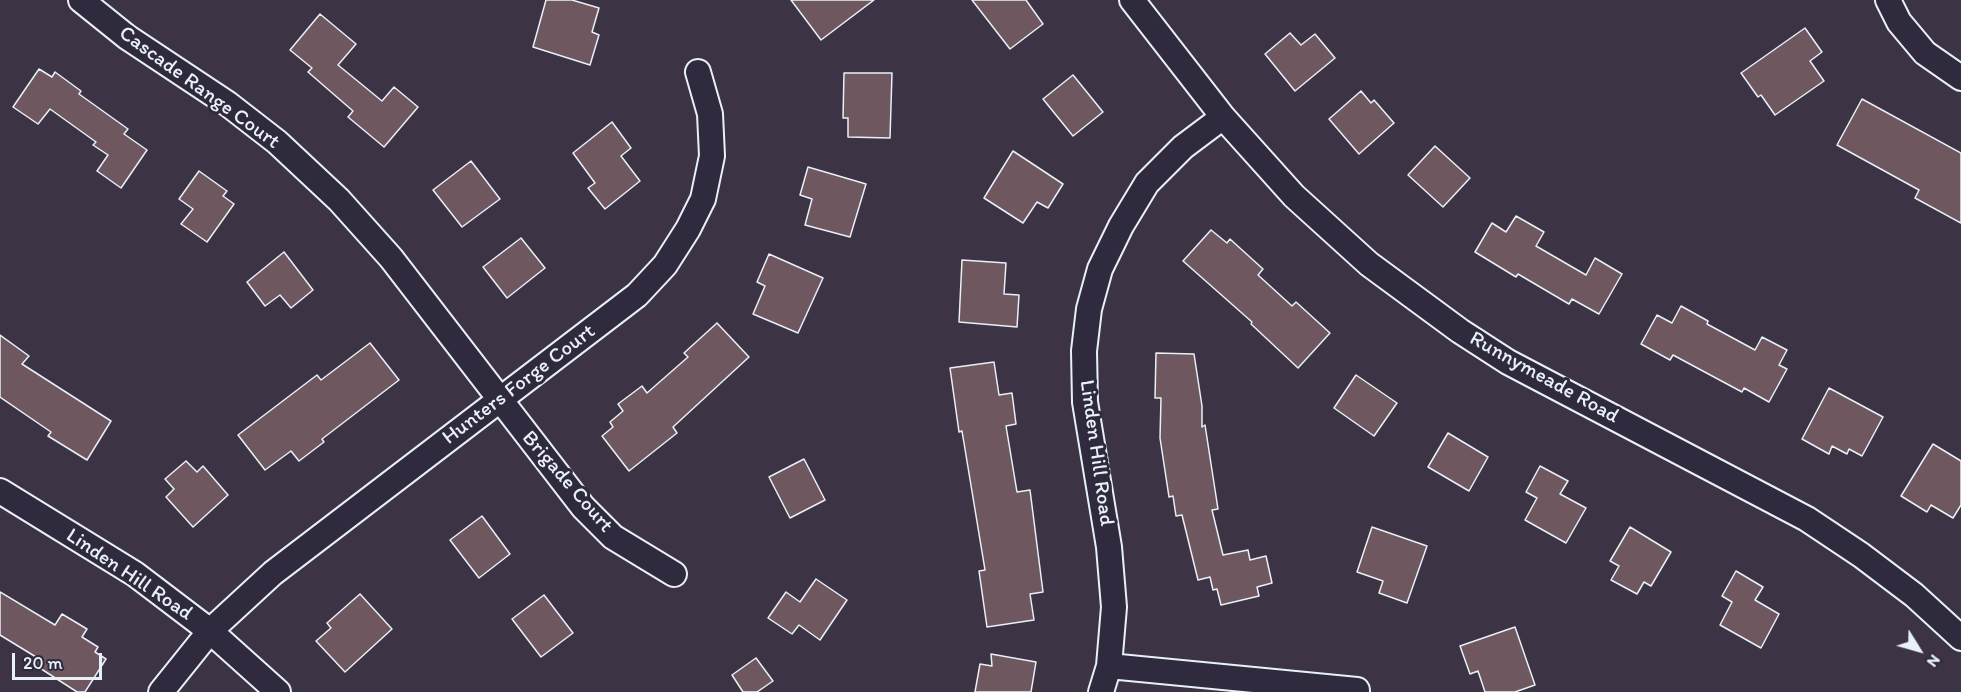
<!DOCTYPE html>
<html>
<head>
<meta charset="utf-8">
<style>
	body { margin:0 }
	#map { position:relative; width:1961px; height:692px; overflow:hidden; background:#3c3344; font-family:Itim,sans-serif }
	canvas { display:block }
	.north { position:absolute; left:1889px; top:620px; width:60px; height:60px; -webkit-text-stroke:4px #2f2a3d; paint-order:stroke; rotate:127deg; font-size:16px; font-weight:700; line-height:24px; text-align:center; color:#e8f1f8 }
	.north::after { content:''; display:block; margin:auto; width:21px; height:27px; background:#e8f1f8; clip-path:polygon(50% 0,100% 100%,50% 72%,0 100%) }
	.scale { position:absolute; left:12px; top:653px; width:90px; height:27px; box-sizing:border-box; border:3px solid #e8f1f8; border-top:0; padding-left:8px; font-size:18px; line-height:21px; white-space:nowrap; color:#e8f1f8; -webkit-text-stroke:4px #2f2a3d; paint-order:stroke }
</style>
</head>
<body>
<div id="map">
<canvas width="1961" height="692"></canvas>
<div class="north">N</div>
<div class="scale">20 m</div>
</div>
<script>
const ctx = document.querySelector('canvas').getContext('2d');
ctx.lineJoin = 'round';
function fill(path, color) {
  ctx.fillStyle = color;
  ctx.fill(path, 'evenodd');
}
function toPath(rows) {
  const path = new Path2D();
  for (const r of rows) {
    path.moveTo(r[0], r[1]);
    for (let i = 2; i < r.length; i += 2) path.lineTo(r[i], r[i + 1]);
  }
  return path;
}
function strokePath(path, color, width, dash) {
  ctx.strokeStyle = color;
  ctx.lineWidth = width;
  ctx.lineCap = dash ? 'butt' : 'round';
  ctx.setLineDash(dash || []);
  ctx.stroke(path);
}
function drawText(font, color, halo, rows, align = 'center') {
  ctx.font = font + ' Itim,sans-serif';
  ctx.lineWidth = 6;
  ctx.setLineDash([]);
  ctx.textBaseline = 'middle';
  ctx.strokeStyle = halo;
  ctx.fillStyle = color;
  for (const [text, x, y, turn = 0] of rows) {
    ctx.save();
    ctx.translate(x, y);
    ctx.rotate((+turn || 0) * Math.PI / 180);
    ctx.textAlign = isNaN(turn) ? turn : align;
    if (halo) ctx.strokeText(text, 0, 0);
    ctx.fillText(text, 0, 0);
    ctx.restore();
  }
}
const building = toPath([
	[546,0,572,0,599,8,592,32,599,35,590,65,533,47,546,0],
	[791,0,874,0,821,40,791,0],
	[972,0,1026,0,1043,24,1010,49,972,0],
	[320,14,356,44,338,65,382,101,394,87,418,107,384,147,348,117,353,111,308,72,312,68,290,50,320,14],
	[1805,28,1822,52,1810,61,1824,81,1775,115,1761,95,1758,97,1741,73,1805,28],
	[1290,33,1301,45,1315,34,1335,58,1295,91,1265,54,1290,33],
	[39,69,52,77,55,72,81,91,79,94,128,129,124,134,147,150,121,188,97,171,108,155,93,145,96,142,50,109,38,124,13,107,39,69],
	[844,73,892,73,890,138,848,137,848,118,843,118,844,73],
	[1073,75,1103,112,1073,136,1043,99,1073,75],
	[1361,91,1371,103,1374,100,1394,123,1359,154,1329,119,1361,91],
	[1862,99,1961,153,1961,223,1915,198,1919,190,1837,145,1862,99],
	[612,122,631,148,621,156,640,181,605,209,588,188,595,183,573,153,612,122],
	[1435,146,1470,178,1443,207,1408,175,1435,146],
	[1013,151,1063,184,1048,208,1037,202,1023,223,984,198,1013,151],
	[471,161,500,199,462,227,433,190,471,161],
	[808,167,866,184,850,237,805,225,812,199,800,195,808,167],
	[199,171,227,191,223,196,234,204,207,242,181,224,193,209,179,199,199,171],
	[1516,216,1544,232,1536,246,1586,275,1595,258,1622,274,1599,314,1572,299,1569,304,1518,274,1516,277,1475,252,1492,223,1506,232,1516,216],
	[1211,230,1227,243,1230,239,1263,269,1258,275,1292,306,1296,302,1330,333,1298,368,1251,324,1252,322,1183,261,1211,230],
	[521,238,545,268,507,298,483,267,521,238],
	[284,252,313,290,291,308,280,295,265,306,247,282,284,252],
	[769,254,823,278,798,333,753,314,765,286,757,282,769,254],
	[962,260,1006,263,1004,294,1019,295,1017,327,959,322,962,260],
	[1681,306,1708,321,1707,324,1755,350,1762,337,1787,350,1779,365,1787,369,1769,402,1744,388,1742,392,1673,355,1670,360,1641,344,1657,315,1672,323,1681,306],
	[717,323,749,357,673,427,677,433,629,471,602,436,613,427,610,422,623,411,618,404,642,386,647,393,688,357,684,353,717,323],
	[0,335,29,356,22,364,111,421,87,460,48,436,51,432,0,397,0,335],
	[370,343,399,380,322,439,324,442,299,461,291,451,265,470,238,435,317,375,321,380,370,343],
	[1156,353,1194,354,1202,406,1202,427,1205,425,1218,509,1212,510,1223,555,1248,550,1250,560,1266,556,1272,583,1257,587,1259,596,1221,605,1217,589,1213,590,1210,577,1198,580,1182,515,1176,516,1173,496,1169,497,1160,438,1161,398,1155,398,1156,353],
	[994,362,999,395,1012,393,1016,424,1006,426,1017,492,1030,490,1043,592,1030,594,1034,620,987,627,979,571,985,570,962,431,959,432,950,368,994,362],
	[1356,375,1397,403,1374,436,1334,408,1356,375],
	[1829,388,1883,417,1862,456,1849,449,1847,454,1832,446,1829,454,1802,439,1829,388],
	[1448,433,1488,457,1469,491,1428,467,1448,433],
	[1933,444,1961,461,1961,505,1953,518,1931,505,1927,512,1901,496,1933,444],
	[804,459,825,500,790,518,769,477,804,459],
	[186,461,197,472,203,466,228,495,193,527,166,497,174,489,165,479,186,461],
	[1540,466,1568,481,1560,494,1586,508,1566,543,1525,520,1537,498,1526,492,1540,466],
	[482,516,510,554,479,578,450,540,482,516],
	[1372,527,1427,546,1407,603,1379,593,1383,581,1357,572,1372,527],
	[1630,527,1671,552,1651,586,1644,582,1637,594,1611,580,1619,566,1610,561,1630,527],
	[1736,571,1763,587,1755,600,1779,614,1761,648,1720,625,1732,602,1722,596,1736,571],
	[816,579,847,600,820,640,799,625,792,634,768,618,786,592,800,602,816,579],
	[0,592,55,625,62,614,87,629,82,637,98,647,95,652,106,659,85,692,77,692,32,663,36,657,0,635,0,592],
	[360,594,392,629,345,672,316,641,331,628,327,623,360,594],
	[544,595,573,633,541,657,512,619,544,595],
	[1515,627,1535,685,1515,692,1485,692,1478,671,1470,674,1460,646,1515,627],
	[991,654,1036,662,1031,692,975,692,980,664,992,666,991,654],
	[756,658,773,681,757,692,743,692,732,675,756,658]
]);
fill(building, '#6e575f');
strokePath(building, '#e8f1f8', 1.5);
const minor = toPath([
	[81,0,127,37,228,104,277,142,339,200,391,258,583,507,613,537,674,574],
	[1132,0,1223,117,1294,196,1369,264,1460,331,1508,362,1807,519,1861,555,1914,595,1961,638],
	[1888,0,1899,22,1925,53,1961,78],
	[0,491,135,574,210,631,278,692],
	[1109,666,1357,690],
	[161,692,210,631,273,573,637,295,665,265,688,229,703,199,712,156,710,114,698,72],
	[1101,692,1109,666,1114,607,1109,547,1085,402,1084,351,1089,309,1100,269,1121,226,1147,183,1183,147,1223,117]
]);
strokePath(minor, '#e8f1f8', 28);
strokePath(minor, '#2f2a3d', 24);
drawText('21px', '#e8f1f8', '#2f2a3d', [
	["Cascade Range Court",199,88,36],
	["Runnymeade Road",1544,378,29],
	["Hunters Forge Court",519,385,-37],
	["Linden Hill Road",1096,453,82],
	["Brigade Court",567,482,49],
	["Linden Hill Road",129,575,34]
]);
</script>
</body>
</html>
